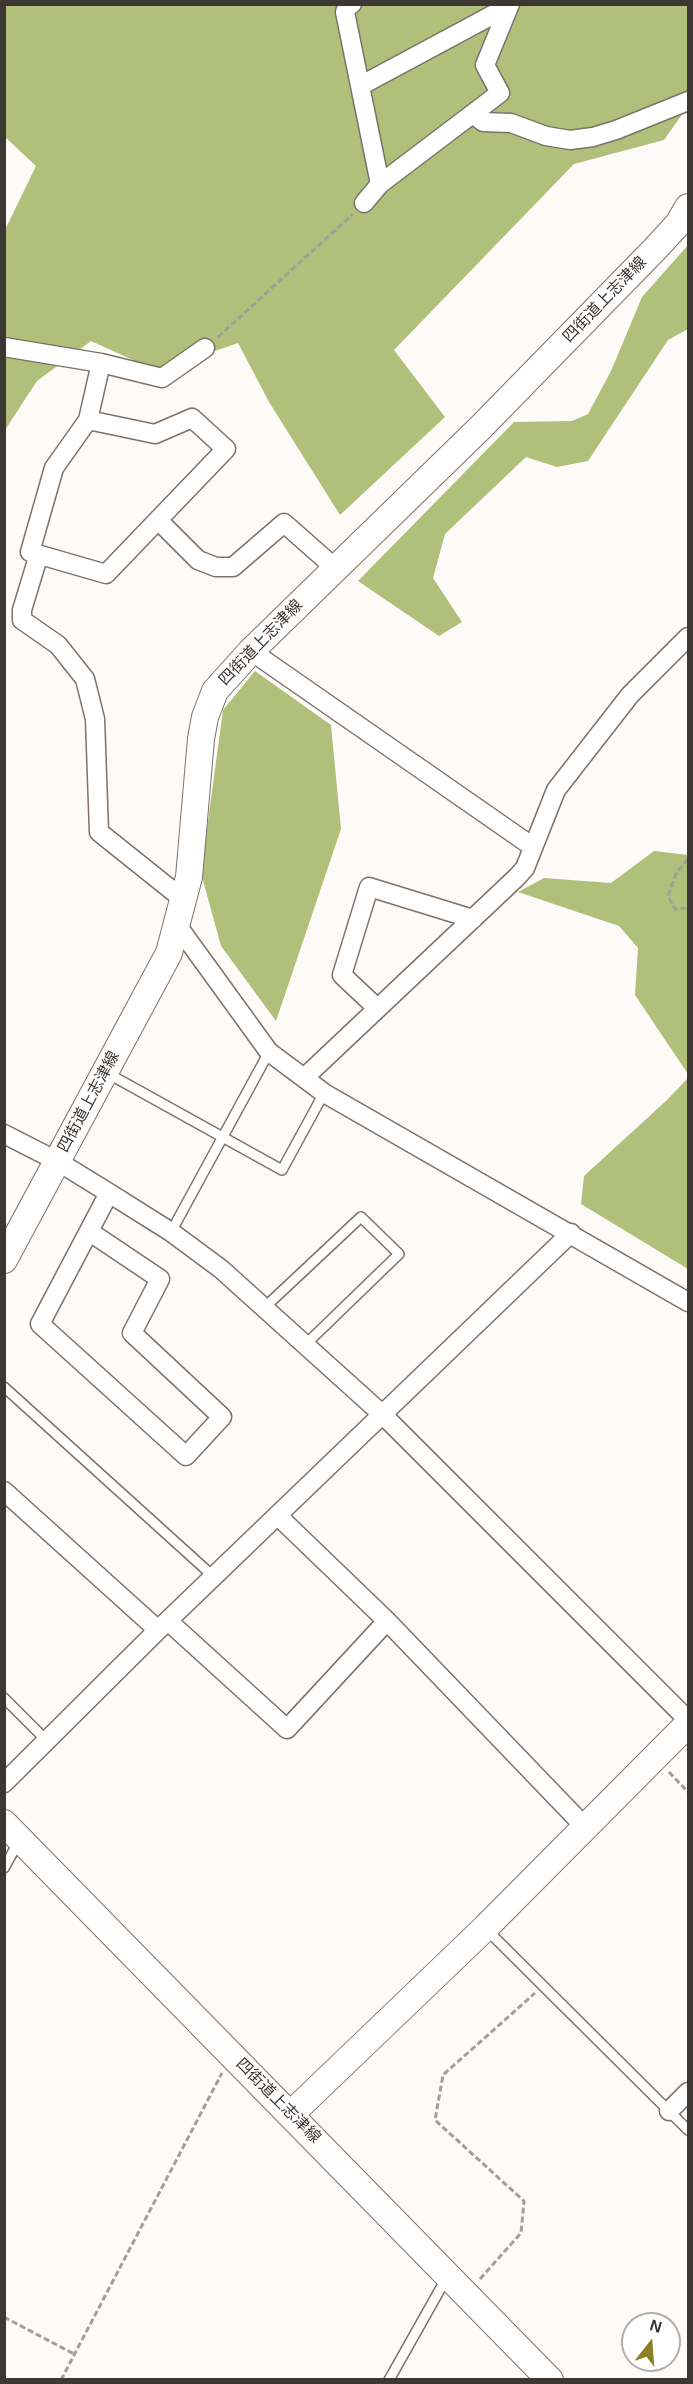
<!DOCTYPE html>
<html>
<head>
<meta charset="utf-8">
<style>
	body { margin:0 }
	#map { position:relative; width:693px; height:2384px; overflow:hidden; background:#fdfaf8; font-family:Arial,sans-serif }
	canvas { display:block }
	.frame { position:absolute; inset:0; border:6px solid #3d3733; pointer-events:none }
	.north { position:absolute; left:621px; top:2312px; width:60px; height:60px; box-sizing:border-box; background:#fff; border:2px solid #b1afad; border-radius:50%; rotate:17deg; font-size:16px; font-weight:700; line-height:24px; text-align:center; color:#3d3733 }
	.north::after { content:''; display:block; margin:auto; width:21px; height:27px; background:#917f26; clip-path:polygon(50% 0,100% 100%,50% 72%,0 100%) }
</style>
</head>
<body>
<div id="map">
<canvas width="693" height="2384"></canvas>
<div class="frame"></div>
<div class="north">N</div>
</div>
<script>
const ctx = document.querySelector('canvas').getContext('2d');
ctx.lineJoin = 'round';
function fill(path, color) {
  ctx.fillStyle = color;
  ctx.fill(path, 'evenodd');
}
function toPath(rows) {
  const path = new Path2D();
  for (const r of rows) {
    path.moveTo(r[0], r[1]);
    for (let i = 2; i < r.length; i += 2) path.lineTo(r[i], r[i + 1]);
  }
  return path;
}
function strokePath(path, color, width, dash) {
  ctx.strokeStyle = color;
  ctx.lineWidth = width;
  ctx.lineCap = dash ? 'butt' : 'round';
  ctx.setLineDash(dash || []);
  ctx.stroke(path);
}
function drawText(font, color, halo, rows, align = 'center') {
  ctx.font = font + ' Arial,"Noto Sans JP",sans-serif';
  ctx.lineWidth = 4.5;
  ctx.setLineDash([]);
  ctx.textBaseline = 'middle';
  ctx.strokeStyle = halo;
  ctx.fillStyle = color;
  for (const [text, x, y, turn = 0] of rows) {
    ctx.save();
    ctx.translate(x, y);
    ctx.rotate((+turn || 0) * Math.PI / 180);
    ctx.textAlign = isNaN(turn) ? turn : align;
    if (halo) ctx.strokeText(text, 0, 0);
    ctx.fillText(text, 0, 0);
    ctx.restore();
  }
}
fill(toPath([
	[5,5,688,5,688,106,664,140,574,164,394,350,445,417,340,515,269,402,238,343,157,371,91,341,37,381,5,430,4,232,36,166,5,137],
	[688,245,688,329,668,340,588,461,557,467,526,457,445,534,433,578,462,622,439,636,358,581,514,422,572,421,588,414,611,371,642,297],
	[255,671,331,725,341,829,276,1021,221,946,201,873,223,710],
	[654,851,688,855,688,1074,635,995,638,948,619,926,518,892,544,878,611,883],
	[688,1078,688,1269,581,1204,584,1176,667,1100]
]), '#b0bf7a');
const lane = toPath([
	[107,1073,282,1170,324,1093],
	[171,1232,269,1052],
	[264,1308,361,1217,399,1254,305,1345],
	[4,1387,214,1577],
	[4,1698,47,1741],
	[4,1868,19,1841],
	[486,1929,688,2130],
	[389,2380,447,2277]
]);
const street = toPath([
	[352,4,347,7,345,12,380,184],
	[360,86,509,6],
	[474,115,483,122,511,123,546,136,570,140,593,137,616,130,688,101],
	[364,203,380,184,500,93,485,65,510,4],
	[4,347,101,363,162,378,205,348],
	[88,420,155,434,192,418,226,449,106,574,30,552,54,468,88,420,101,363],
	[158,520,198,560,216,567,233,567,284,523,335,568],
	[39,554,22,610,22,620,58,645,85,679,95,719,99,832,184,900],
	[251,651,533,847],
	[177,925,269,1052,304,1078,324,1093,688,1302],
	[377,1008,342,975,369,887,473,919],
	[304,1078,517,877,525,868,556,790,630,695,688,637],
	[4,1134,57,1161,109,1193,171,1232,221,1269,383,1415,688,1720],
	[90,1232,160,1279,132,1333,222,1417,186,1456,40,1324,109,1193],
	[4,1491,158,1630],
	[278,1516,387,1621,585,1827],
	[168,1621,287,1729,387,1621],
	[4,1783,158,1630,571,1233],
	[669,2111,688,2092]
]);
const secondary = toPath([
	[4,1260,169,953,189,877,201,739,205,717,215,691,251,651,481,427,655,249,678,224,688,207],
	[4,1823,550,2380],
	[291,2114,485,1928,688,1724]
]);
strokePath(lane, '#7e7168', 12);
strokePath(street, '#7e7168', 21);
strokePath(secondary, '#7e7168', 28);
strokePath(toPath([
	[218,337,353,214],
	[688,859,676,874,668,896,675,909,688,908],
	[669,1772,688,1792],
	[480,2279,521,2233,524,2201,435,2120,443,2075,535,1993],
	[4,2317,74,2354],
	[61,2380,222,2073]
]), '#a29e9b', 3, [6, 3]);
strokePath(lane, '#fff', 9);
strokePath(street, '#fff', 18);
strokePath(secondary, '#fff', 26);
drawText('16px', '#3d3733', '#fff', [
	["四街道上志津線",605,300,-46],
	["四街道上志津線",261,643,-46],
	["四街道上志津線",89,1102,-62],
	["四街道上志津線",278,2101,45]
]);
</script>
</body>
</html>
